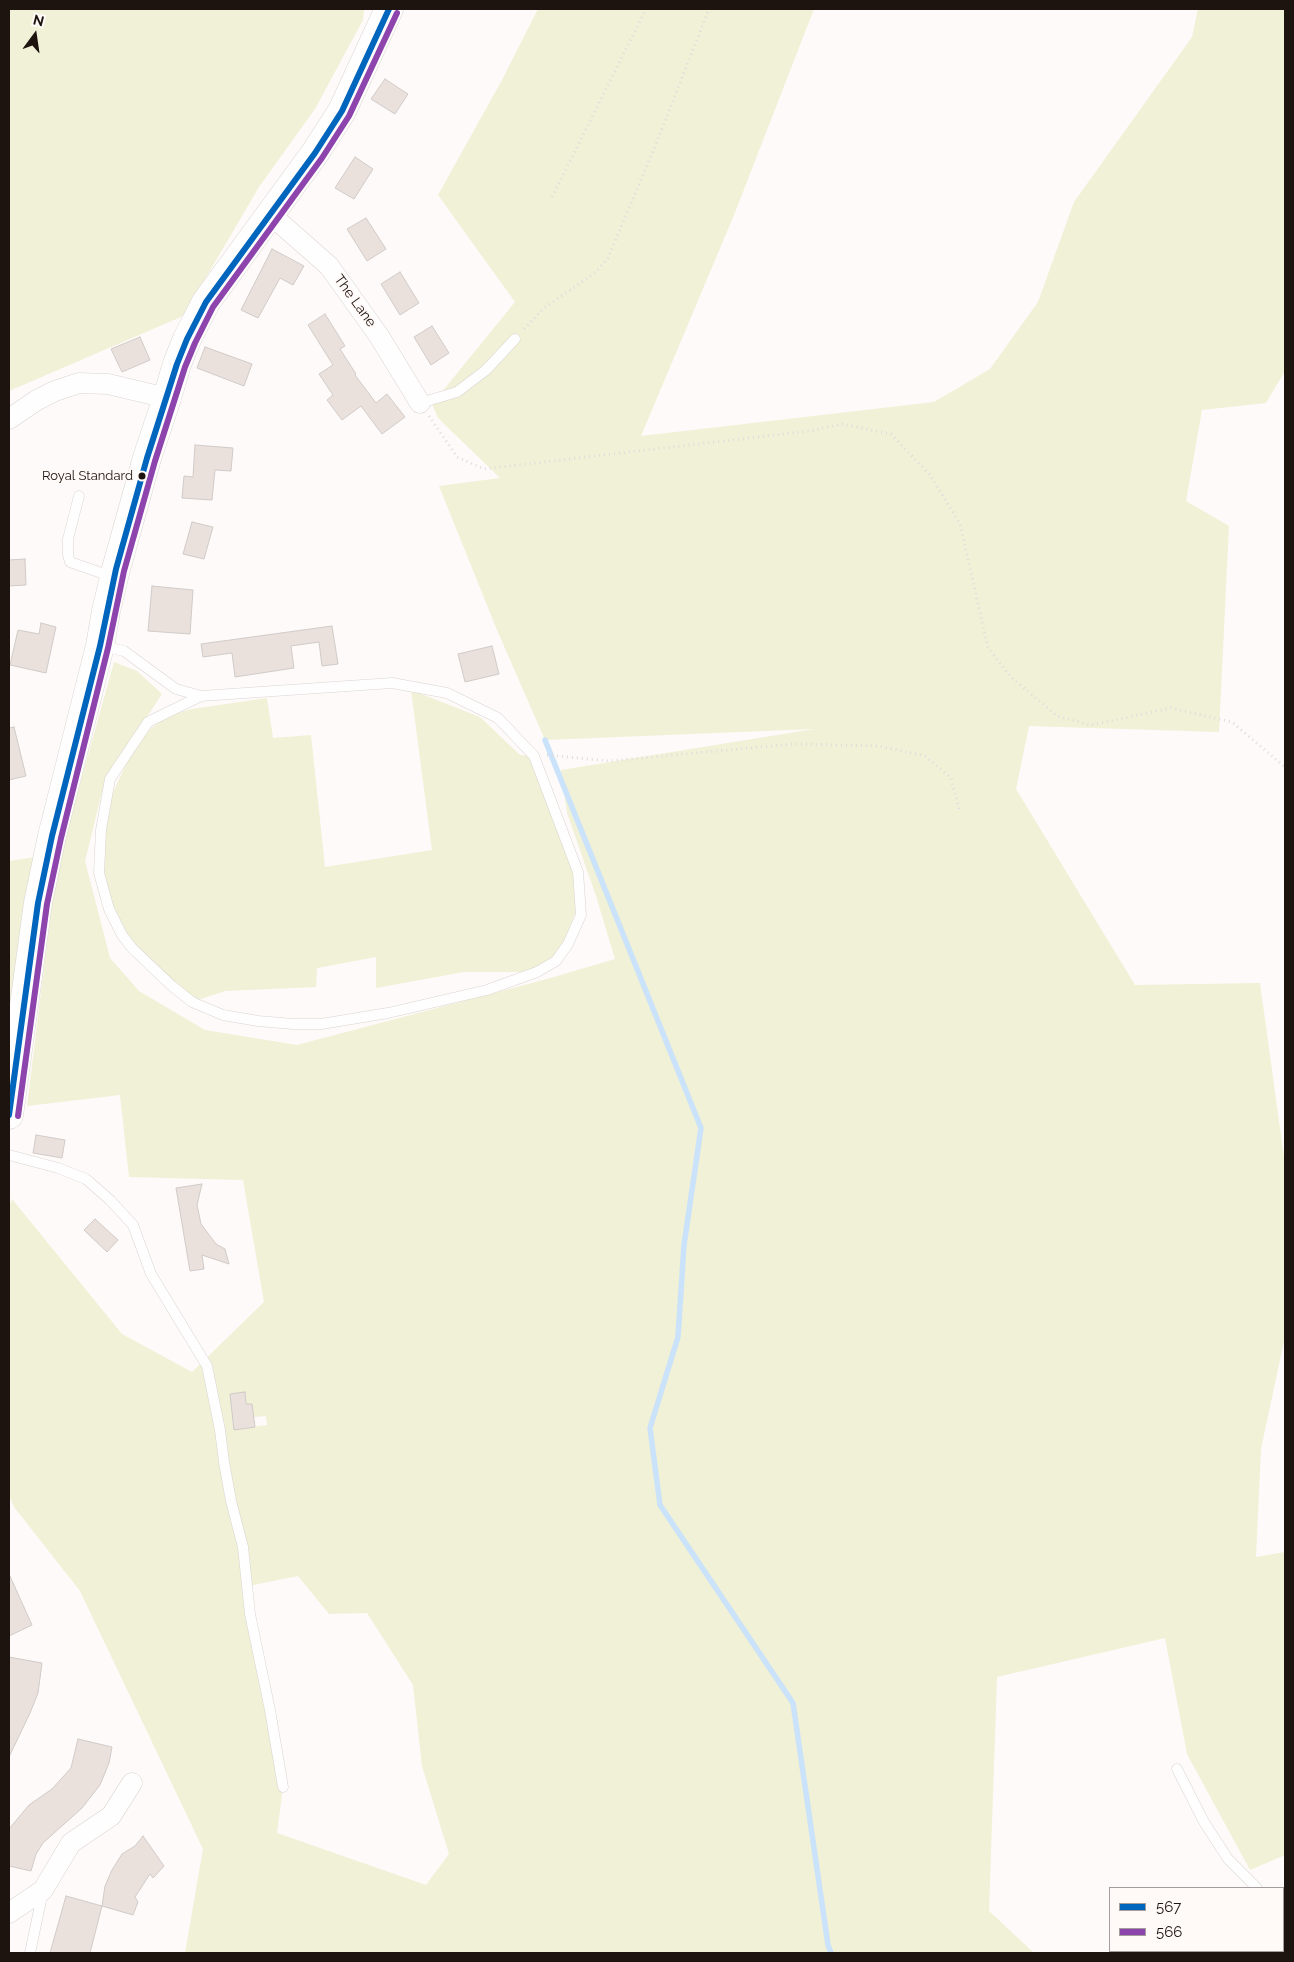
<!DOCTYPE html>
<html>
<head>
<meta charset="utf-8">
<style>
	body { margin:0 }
	#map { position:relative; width:1294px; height:1962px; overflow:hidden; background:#fdfaf9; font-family:Raleway,sans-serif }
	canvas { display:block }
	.frame { position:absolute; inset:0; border:10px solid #1d1410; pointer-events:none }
	.legend { position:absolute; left:1109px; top:1887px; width:175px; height:65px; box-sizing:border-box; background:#fff9f7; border:1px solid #a59d9b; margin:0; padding:6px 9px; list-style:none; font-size:15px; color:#1d1410 }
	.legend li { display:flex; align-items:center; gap:10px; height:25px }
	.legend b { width:25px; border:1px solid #a59d9b }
	.north { position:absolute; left:10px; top:10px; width:50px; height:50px; -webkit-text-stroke:4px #fff9f7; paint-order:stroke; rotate:14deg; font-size:14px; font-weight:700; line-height:20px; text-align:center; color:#1d1410 }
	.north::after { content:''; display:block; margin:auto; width:18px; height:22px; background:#1d1410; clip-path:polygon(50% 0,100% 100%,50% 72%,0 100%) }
</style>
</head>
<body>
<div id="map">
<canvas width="1294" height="1962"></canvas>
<div class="frame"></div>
<ul class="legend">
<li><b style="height:6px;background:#0065bd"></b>567</li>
<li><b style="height:6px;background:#8e44ad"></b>566</li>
</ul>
<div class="north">N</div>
</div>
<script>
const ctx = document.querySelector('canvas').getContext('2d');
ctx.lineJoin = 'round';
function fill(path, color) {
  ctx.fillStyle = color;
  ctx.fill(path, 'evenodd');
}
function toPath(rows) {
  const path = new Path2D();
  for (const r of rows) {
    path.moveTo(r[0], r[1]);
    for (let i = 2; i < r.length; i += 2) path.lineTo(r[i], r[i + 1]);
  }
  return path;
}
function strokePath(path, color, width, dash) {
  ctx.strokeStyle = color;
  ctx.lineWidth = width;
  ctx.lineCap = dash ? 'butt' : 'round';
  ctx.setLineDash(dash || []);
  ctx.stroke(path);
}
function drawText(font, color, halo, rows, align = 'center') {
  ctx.font = font + ' Raleway,sans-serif';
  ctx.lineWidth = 4;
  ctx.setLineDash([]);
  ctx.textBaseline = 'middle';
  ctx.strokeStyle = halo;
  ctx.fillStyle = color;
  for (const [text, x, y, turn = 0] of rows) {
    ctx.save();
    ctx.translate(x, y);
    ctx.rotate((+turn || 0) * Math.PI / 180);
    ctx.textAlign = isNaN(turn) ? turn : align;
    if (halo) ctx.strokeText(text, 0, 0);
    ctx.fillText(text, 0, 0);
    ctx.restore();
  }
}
fill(toPath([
	[9,9,364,9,363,20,315,109,259,187,198,291,192,306,181,317,9,391],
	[538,9,814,9,734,215,641,436,934,402,990,369,1038,302,1074,202,1192,37,1198,9,1285,9,1285,371,1266,403,1202,410,1186,501,1229,526,1219,732,1029,726,1016,789,1135,985,1260,983,1285,1165,1285,1336,1261,1449,1256,1557,1285,1552,1285,1855,1250,1870,1187,1754,1165,1638,997,1677,989,1911,1034,1953,185,1953,203,1849,80,1591,14,1507,9,1495,9,1207,12,1199,122,1334,192,1372,264,1302,243,1180,129,1177,120,1095,27,1106,56,870,114,662,137,671,162,694,105,780,85,861,110,958,139,991,205,1030,297,1045,547,979,615,959,596,896,567,813,561,770,814,729,545,740,497,630,439,486,500,478,438,418,432,404,515,302,438,195,502,80],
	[245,1392,246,1404,253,1417,266,1416,267,1425,234,1429],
	[298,1576,329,1614,367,1613,413,1685,422,1766,449,1854,426,1885,277,1833,283,1787,248,1586],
	[411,690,480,717,520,755,534,756,556,811,581,899,556,961,537,972,464,972,376,988,376,957,317,968,316,987,225,991,192,1002,134,947,105,895,103,873,106,808,131,753,151,728,171,715,192,709,267,698,273,738,311,735,325,867,432,850],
	[36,857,9,1016,9,861],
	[1283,1945,1285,1946,1285,1953,1156,1953,1157,1951,1283,1951]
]), '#f0f1d6');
strokePath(toPath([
	[545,740,701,1128,684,1245,678,1337,650,1428,660,1505,793,1703,828,1945,831,1953]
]), '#cae2fa', 5.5);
const building = toPath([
	[385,79,408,94,395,114,371,99,385,79],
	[355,157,373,169,354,199,335,188,355,157],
	[366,218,386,249,367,261,347,229,366,218],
	[272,249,304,266,293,285,280,278,258,318,241,310,272,249],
	[400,272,419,303,400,315,381,284,400,272],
	[325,314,345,346,340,349,356,374,355,375,376,403,387,394,405,417,382,434,361,406,342,420,327,400,333,395,319,374,333,365,308,325,325,314],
	[432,326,449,353,431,365,414,337,432,326],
	[140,337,150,360,122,372,111,349,140,337],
	[205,347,252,364,244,386,197,368,205,347],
	[195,445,233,448,231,471,215,470,212,500,182,498,184,476,193,477,195,445],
	[192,522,213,527,204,559,183,554,192,522],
	[25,559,26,585,9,586,9,560,25,559],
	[152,586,193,590,190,634,148,631,152,586],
	[41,623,56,627,46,673,10,665,18,630,39,634,41,623],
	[332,626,338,664,322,666,319,642,291,646,294,668,235,677,232,653,203,657,201,644,332,626],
	[492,646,499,674,465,682,458,654,492,646],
	[14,727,26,776,9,780,9,728,14,727],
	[36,1135,65,1140,62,1158,33,1153,36,1135],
	[202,1184,197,1205,201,1224,216,1244,225,1249,229,1264,202,1255,204,1269,190,1271,176,1188,202,1184],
	[95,1219,118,1240,107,1252,84,1230,95,1219],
	[245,1392,246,1404,252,1404,255,1427,234,1430,230,1394,245,1392],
	[9,1574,32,1625,9,1636,9,1574],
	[9,1657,42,1663,38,1693,30,1713,9,1757,9,1657],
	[78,1739,112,1747,109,1763,100,1785,82,1808,43,1843,36,1854,31,1871,9,1866,9,1829,29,1805,52,1789,71,1768,78,1739],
	[143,1836,164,1866,153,1878,150,1874,135,1897,138,1902,133,1915,102,1906,105,1886,112,1870,122,1854,135,1846,143,1836],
	[66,1896,102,1906,90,1953,50,1953,66,1896]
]);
fill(building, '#ebe1dc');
strokePath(building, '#d0cac8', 1);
const lane = toPath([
	[420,403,457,392,486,370,515,339],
	[79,496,68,539,68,555,70,562,113,577],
	[101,646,124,651,176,689,201,696,392,683,447,693,498,718,534,756,578,872,581,915,568,944,556,961,537,972,487,990,388,1013,321,1024,293,1024,258,1021,223,1015,192,1002,172,986,132,948,122,935,109,909,99,873,101,830,110,779,148,722,201,696],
	[9,1155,58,1168,86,1179,110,1200,133,1225,151,1274,207,1366,220,1430,224,1462,231,1501,243,1547,250,1614,270,1710,283,1787],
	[1177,1769,1204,1822,1228,1859,1257,1888],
	[1283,1909,1285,1910],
	[30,1953,43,1891]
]);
const street = toPath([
	[271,215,329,266,379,336,420,403],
	[9,419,37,400,55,391,79,383,108,384,167,398],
	[9,1913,43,1890,71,1843,111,1816,132,1783]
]);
const secondary = toPath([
	[9,1115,38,903,52,836,100,646,106,611,116,569,147,458,167,398,177,364,187,339,206,302,315,153,342,111,389,9]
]);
strokePath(lane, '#dad4d1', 11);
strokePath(street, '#dad4d1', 21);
strokePath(secondary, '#dad4d1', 29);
strokePath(toPath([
	[552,197,646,9],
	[524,329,543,309,596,272,608,258,658,139,709,9],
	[429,416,457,457,484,469,809,431,842,424,891,434,930,475,960,524,988,648,1011,677,1038,700,1057,716,1091,725,1171,708,1232,722,1285,767],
	[547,755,609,761,793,744,879,746,925,756,951,778,959,809]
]), '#dedddc', 3, [1, 4]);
strokePath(lane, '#fffefe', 10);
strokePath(street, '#fffefe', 20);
strokePath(secondary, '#fffefe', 28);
strokePath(toPath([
	[9,1115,38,903,52,836,100,646,116,569,147,458,177,364,187,339,206,302,315,153,342,111,389,9]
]), '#0065bd', 6);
strokePath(toPath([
	[18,1116,47,904,61,838,108,648,124,571,155,461,185,367,195,343,213,307,322,158,349,116,397,13]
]), '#8e44ad', 6);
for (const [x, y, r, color] of [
	[142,476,4.5,"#1d1410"]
]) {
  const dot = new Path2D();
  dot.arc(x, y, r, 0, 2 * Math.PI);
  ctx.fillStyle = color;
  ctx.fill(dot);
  strokePath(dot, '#fff9f7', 2);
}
drawText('13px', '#1d1410', '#fff9f7', [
	["Royal Standard",133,476]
], 'right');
drawText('14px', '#1d1410', '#fff9f7', [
	["The Lane",355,301,54]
]);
</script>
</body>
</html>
